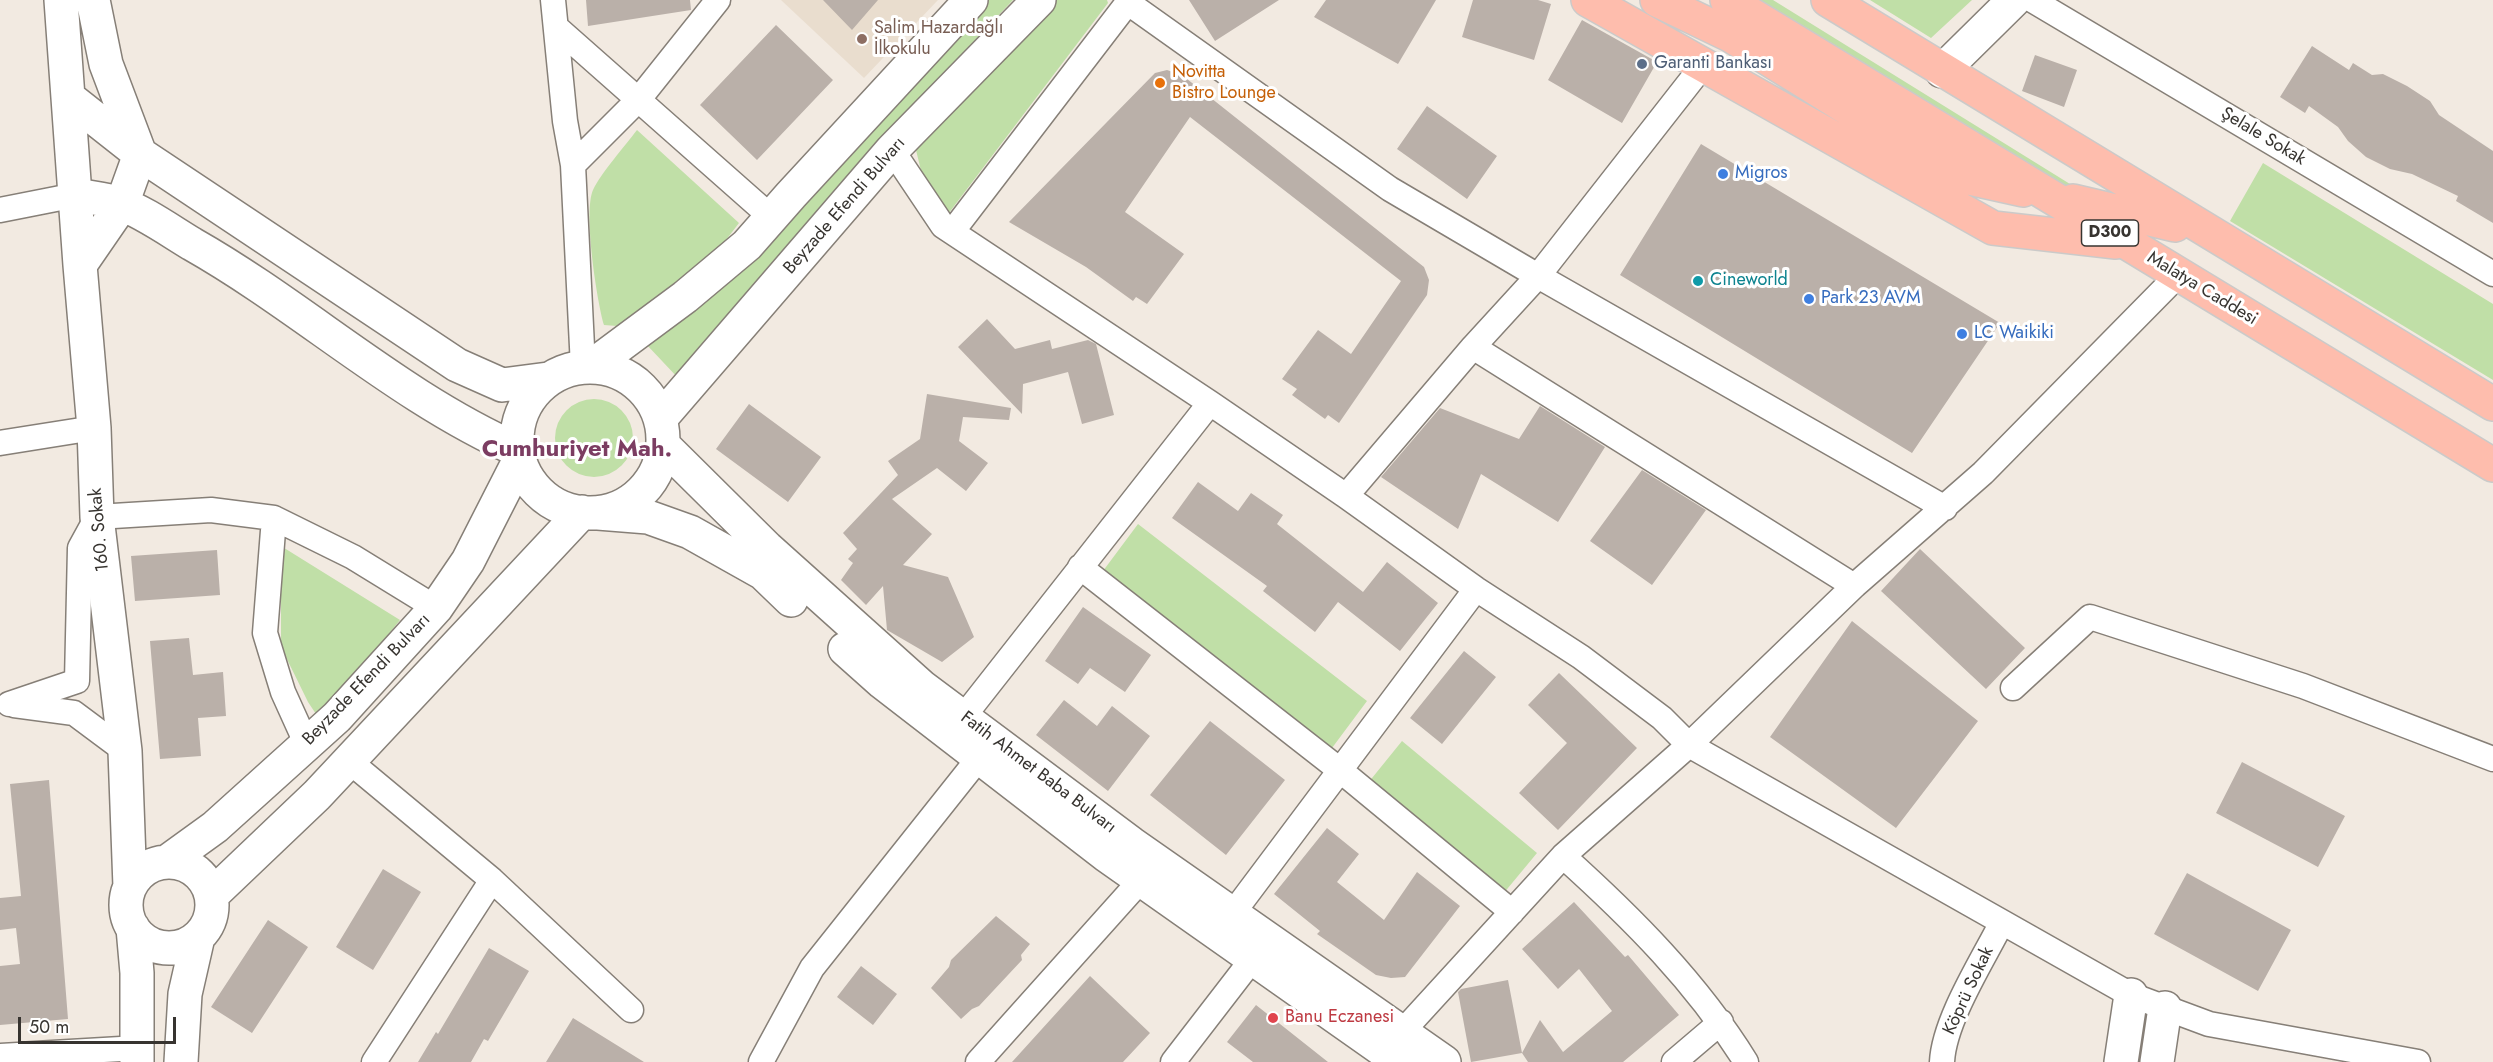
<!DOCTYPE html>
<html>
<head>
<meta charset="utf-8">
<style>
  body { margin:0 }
  #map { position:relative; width:2493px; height:1062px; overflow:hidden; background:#f2eae1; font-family:Jost,sans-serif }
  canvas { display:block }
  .scale { position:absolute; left:18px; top:1017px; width:158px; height:27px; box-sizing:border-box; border:3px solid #373430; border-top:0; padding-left:8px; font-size:18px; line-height:21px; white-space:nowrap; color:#373430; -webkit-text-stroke:4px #fff; paint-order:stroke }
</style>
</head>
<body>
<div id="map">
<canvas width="2493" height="1062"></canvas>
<div class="scale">50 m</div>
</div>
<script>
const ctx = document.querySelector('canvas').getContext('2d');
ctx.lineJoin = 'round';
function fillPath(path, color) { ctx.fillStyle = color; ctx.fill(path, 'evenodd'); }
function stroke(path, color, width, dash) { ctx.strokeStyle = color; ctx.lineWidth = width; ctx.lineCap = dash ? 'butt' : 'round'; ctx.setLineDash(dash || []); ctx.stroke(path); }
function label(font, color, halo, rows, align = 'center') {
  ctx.font = font + ' Jost,sans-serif'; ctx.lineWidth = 6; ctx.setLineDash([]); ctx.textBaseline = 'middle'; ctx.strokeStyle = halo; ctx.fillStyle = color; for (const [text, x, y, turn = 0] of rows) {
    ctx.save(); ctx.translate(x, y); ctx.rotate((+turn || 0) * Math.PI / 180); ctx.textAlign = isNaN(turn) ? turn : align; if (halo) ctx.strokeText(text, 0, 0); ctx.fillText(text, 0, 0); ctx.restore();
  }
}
const built = new Path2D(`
  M 781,0 L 938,0 L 864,78 Z`);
const green = new Path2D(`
  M 986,0 L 1013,0 L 957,59 L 679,379 L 646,344 Z
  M 1057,0 L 1107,0 L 1108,3 L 945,218 L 924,183 L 916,150 Z
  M 1743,0 L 1773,0 L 2091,197 L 2080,203 Z
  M 1870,0 L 1972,0 L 1931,38 Z
  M 637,130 L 739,223 L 716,253 L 617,326 L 604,325 C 597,301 583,212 593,190 C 601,173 625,146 637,130 Z
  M 2263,163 L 2493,304 L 2493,380 L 2230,221 Z
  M555 438a39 39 0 1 1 78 0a39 39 0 1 1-78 0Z
  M 1138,524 L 1367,701 L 1332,748 L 1103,571 Z
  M 281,546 L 400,620 L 320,720 L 308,702 L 281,647 Z
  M 1402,741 L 1537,853 L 1503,894 L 1368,783 Z`);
const building = new Path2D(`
  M 586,0 L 690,0 L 691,10 L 588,26 Z
  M 823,0 L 878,0 L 852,30 Z
  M 1189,0 L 1279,0 L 1215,41 Z
  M 1326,0 L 1436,0 L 1398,64 L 1314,17 Z
  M 1473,0 L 1538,0 L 1551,4 L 1534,60 L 1462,37 Z
  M 1582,20 L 1657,62 L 1622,123 L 1548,80 Z
  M 776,25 L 833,80 L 757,160 L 700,105 Z
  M 2312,46 L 2349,70 L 2353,63 L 2372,75 L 2383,74 L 2407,86 L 2430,101 L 2439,115 L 2493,151 L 2493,223 L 2456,201 L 2458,196 L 2412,174 L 2390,169 L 2366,157 L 2348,141 L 2338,127 L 2309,106 L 2305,113 L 2280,97 Z
  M 2035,55 L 2077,70 L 2064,107 L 2022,91 Z
  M 1167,70 L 1182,75 L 1424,267 L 1429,280 L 1427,295 L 1339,423 L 1328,415 L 1325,419 L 1292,395 L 1297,389 L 1282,379 L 1318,330 L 1351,354 L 1401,281 L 1190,117 L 1125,212 L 1184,254 L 1147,304 L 1136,297 L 1133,301 L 1086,267 L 1009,222 L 1155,73 Z
  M 1427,106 L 1497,156 L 1467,199 L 1397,149 Z
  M 1701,144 L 2000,323 L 1912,453 L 1620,275 Z
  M 987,319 L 1015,349 L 1050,340 L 1052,349 L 1088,340 L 1096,344 L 1114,415 L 1082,424 L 1068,372 L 1023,384 L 1022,414 L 958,347 Z
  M 927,394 L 1011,408 L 1009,420 L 963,417 L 959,441 L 988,463 L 966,491 L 937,468 L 892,499 L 932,534 L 903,565 L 948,577 L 974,637 L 942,662 L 887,630 L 883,586 L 866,605 L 841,580 L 853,563 L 848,559 L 857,549 L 843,533 L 898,475 L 888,461 L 920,439 Z
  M 749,404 L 821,457 L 788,502 L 716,449 Z
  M 1540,406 L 1605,447 L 1558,522 L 1481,474 L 1458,529 L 1381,477 L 1440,408 L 1519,439 Z
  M 1642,470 L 1706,510 L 1652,585 L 1590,541 Z
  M 1198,482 L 1238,511 L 1251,493 L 1283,515 L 1277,524 L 1363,592 L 1387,562 L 1438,603 L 1400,651 L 1338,602 L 1315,632 L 1263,591 L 1267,586 L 1172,518 Z
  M 1920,549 L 2025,648 L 1986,689 L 1881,591 Z
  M 217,550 L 220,595 L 135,601 L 131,556 Z
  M 1083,607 L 1151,655 L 1125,692 L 1090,668 L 1078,684 L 1045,661 Z
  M 1852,621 L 1978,721 L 1896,828 L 1770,737 Z
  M 189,638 L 193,675 L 223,672 L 226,716 L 198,718 L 201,756 L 160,759 L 150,641 Z
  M 1464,651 L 1496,677 L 1442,744 L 1410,718 Z
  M 1559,673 L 1637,748 L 1558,830 L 1519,793 L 1567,743 L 1528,705 Z
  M 1064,700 L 1097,726 L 1112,706 L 1150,736 L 1108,791 L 1036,735 Z
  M 1210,721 L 1285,780 L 1226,855 L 1150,795 Z
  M 2242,762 L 2345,816 L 2318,867 L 2216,813 Z
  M 49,780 L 68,1019 L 0,1025 L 0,966 L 20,964 L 16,928 L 0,930 L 0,898 L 21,896 L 10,784 Z
  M 1327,828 L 1359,854 L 1337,882 L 1384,920 L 1417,872 L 1460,906 L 1405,977 L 1391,978 L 1376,975 L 1317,934 L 1320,931 L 1274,894 Z
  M 383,869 L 421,892 L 373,970 L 336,947 Z
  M 2187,873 L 2291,930 L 2258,991 L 2154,934 Z
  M 1574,902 L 1625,957 L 1628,955 L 1679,1015 L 1623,1062 L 1528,1062 L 1522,1053 L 1540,1020 L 1563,1052 L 1612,1011 L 1579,969 L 1558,989 L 1522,949 Z
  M 996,916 L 1030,944 L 1021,955 L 1022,960 L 979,1006 L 972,1009 L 961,1019 L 931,988 L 949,967 L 951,960 Z
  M 268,920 L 308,947 L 252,1033 L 211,1007 Z
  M 489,948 L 529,971 L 488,1041 L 484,1039 L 471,1062 L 418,1062 L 436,1032 L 438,1034 Z
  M 861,966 L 897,994 L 873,1025 L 837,997 Z
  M 1090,976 L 1150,1033 L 1123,1062 L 1012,1062 Z
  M 1508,980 L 1522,1053 L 1471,1062 L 1458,992 L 1461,989 Z
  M 1256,1005 L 1328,1062 L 1253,1062 L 1227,1042 Z
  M 573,1018 L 644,1062 L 546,1062 Z`);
const street = new Path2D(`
  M 553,0 L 565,121 L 573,165 L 583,367
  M 1128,0 L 1134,7 L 1390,189 L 1538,276 L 1704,64
  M 2032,0 L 2493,274
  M 556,27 L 771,217
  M 892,150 L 943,226 L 1210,403 L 1346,496 L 1476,589 L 1581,657 L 1662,718 L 1689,745 L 2131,995 L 2209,1024 L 2418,1062
  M 573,165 L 639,99 L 718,0
  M 0,210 L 76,195
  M 952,232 L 1129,1
  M 0,443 L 94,428
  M 1346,496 L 1473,347
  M 274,518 L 265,633 L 283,692 L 307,745
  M 1080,567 L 1341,771 L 1512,912
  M 1854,586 L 1473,347 L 1538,276 L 1945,508
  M 2013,688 L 2090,617 L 2303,686 L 2493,759
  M 9,704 L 77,681 L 80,548 L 97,517 L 211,510 L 274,518 L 353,557 L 436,608
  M 14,705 L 74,713 L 125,751
  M 964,716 L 1210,403
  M 349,761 L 492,880 L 631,1010
  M 1563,856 C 1632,918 1697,983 1746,1062
  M 1233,913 L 1476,589
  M 1402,1032 L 1563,856 L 1689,745 L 1854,586 L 1983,473 L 2178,275
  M 0,1056 L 138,1048
  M 374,1062 L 492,880
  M 761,1062 L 812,968 L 979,758
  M 978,1062 L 1141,880
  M 1173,1062 L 1254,957
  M 1674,1062 L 1721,1022
  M 1942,1062 C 1944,1020 1983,960 2002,922`);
const secondary = new Path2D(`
  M 61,0 L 80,265 L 94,428 L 97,517 L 125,751 L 130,887
  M 1942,71 L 2014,0
  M 69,98 L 140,154 L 457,365 L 502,385 L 548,379
  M 76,195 C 91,198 107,199 121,204 C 142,211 172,232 192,244 C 303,307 400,398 518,450
  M 80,265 L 122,204 L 140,154 L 106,64 L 93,0
  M 592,366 L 685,297 L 747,245 L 791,195 L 971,0
  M517 440a73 73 0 1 1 146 0a73 73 0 1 1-146 0Z
  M 660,419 L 892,150 L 1039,0
  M 663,445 L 767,548 L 922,687 L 1132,844 L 1444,1062
  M 598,513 L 648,517 L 690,532 L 763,573 L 791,600
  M 845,649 L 882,682 L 1106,855 L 1400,1062
  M 168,861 L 215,827 L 337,717 L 436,608 L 468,561 L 519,461
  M126 905a43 43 0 1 1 86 0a43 43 0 1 1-86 0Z
  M 212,895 L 317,795 L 582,512
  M 133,928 L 137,973 L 137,1062
  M 181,1062 L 185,994 L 198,937
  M 2121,1062 L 2131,995
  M 2157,1062 L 2165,1008`);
const highway = new Path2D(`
  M 1588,0 L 1993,228 L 2116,242
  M 1657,0 L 1730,35 L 1955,175 L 2023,190
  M 1727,0 L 2493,465
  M 1828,0 L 2493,404
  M 2073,201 L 2175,225`);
const markers = [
  [862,39,6,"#8d6e63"],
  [1642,64,6,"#5c6f8a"],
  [1160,83,6,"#e8710a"],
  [1723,174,6,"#3f7fe0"],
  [1698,281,6,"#0f9aa8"],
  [1809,299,6,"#3f7fe0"],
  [1962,334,6,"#3f7fe0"],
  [1273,1018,6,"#e0444e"]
];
const shields = [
  [2110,233,57]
];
const shieldNames = [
  ["D300",2110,233]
];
const educationNames = [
  ["Salim Hazardağlı",874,29],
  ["İlkokulu",874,50]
];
const serviceNames = [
  ["Garanti Bankası",1654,64]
];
const foodNames = [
  ["Novitta",1172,73],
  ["Bistro Lounge",1172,94]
];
const streetNames = [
  ["Şelale Sokak",2263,137,31],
  ["Beyzade Efendi Bulvarı",845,206,-49],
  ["Malatya Caddesi",2202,289,31],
  ["160. Sokak",100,530,-95],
  ["Beyzade Efendi Bulvarı",367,680,-46],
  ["Fatih Ahmet Baba Bulvarı",1038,773,37],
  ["Köprü Sokak",1969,991,-65]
];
const shopNames = [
  ["Migros",1735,174],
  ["Park 23 AVM",1821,299],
  ["LC Waikiki",1974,334]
];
const cultureNames = [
  ["Cineworld",1710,281]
];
const healthNames = [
  ["Banu Eczanesi",1285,1018]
];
const districtNames = [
  ["Cumhuriyet Mah.",577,450]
];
fillPath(built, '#e9ddce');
fillPath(green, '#c0dfa7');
fillPath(building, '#bab0a9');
stroke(street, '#867f77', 27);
stroke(secondary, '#867f77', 36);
stroke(highway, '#cbcac9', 36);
stroke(street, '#fff', 24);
stroke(secondary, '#fff', 33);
stroke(highway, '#febdad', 33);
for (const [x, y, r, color] of markers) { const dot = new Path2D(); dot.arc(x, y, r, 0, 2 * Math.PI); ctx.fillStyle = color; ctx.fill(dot); stroke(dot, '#fff', 2); }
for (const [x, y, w] of shields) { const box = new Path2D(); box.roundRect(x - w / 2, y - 13, w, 26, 4.5); ctx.fillStyle = '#fff'; ctx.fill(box); stroke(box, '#373430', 1.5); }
label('bold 16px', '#373430', null, shieldNames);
label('18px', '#785e54', '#fff', educationNames, 'left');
label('18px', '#4e5e75', '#fff', serviceNames, 'left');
label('18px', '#c56008', '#fff', foodNames, 'left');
label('18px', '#373430', '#fff', streetNames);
label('18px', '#366cbe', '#fff', shopNames, 'left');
label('18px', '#0d838f', '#fff', cultureNames, 'left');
label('18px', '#be3a42', '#fff', healthNames, 'left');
label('bold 24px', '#7c3d62', '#fff', districtNames);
</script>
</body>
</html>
